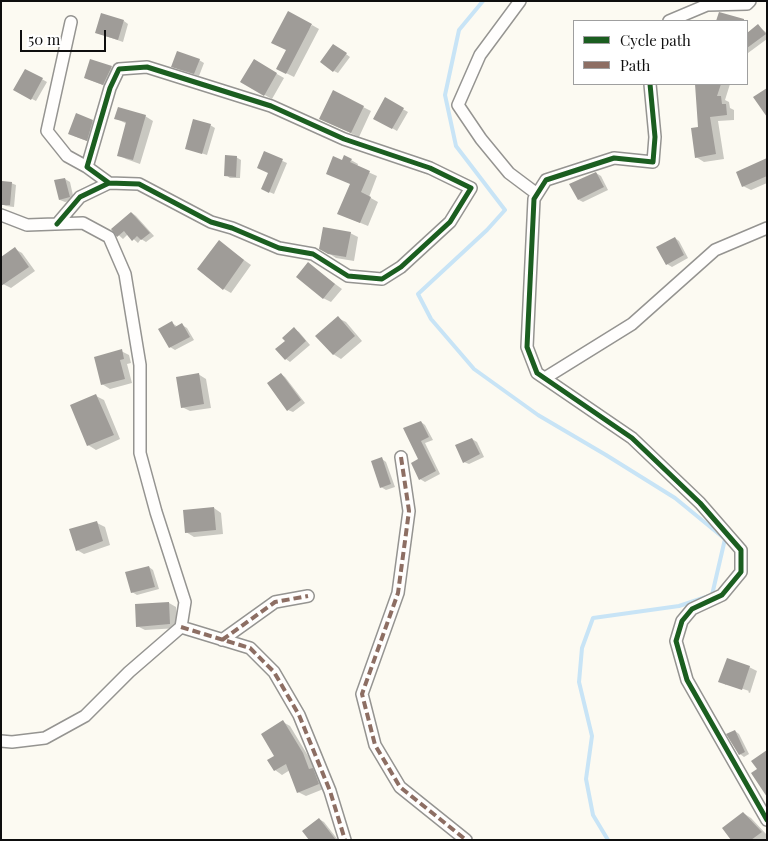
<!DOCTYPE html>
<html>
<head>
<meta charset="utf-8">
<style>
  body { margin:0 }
  #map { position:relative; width:768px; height:841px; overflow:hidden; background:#fcfaf2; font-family:"Playfair Display",serif }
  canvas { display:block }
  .frame { position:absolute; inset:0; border:2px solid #0e0e0e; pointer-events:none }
  .legend { position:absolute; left:573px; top:20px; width:175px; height:65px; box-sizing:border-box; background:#fff; border:1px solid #9f9f9f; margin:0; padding:6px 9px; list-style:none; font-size:15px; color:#0e0e0e }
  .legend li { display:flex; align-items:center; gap:10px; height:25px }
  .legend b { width:25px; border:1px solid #9f9f9f }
  .scale { position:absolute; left:20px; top:30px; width:86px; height:22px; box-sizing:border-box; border:2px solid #0e0e0e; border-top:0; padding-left:6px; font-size:15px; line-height:18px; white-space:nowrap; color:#0e0e0e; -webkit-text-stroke:4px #fff; paint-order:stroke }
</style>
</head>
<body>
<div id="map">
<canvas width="768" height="841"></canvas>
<div class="frame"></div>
<ul class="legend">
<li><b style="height:6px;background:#1b5e20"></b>Cycle path</li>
<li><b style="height:6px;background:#8d6e63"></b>Path</li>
</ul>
<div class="scale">50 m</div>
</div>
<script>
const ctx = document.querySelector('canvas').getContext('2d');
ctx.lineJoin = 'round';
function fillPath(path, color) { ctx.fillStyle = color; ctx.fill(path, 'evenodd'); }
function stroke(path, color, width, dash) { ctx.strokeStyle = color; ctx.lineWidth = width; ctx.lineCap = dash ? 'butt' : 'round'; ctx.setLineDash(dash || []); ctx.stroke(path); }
const shadow = new Path2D(`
  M 124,21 L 128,24 L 123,42 L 97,33 Z
  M 312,25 L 319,29 L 294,77 L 278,69 Z
  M 758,26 L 767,33 L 767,39 L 748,53 L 747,52 L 747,35 Z
  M 338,48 L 350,57 L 338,73 L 334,71 Z
  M 199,60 L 204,63 L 199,76 L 177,69 Z
  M 254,61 L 284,78 L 272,99 L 241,82 Z
  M 111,67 L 116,70 L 108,87 L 85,78 Z
  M 26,70 L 47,82 L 36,101 L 15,90 Z
  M 697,84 L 730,84 L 725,100 L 729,102 L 730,108 L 734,110 L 734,120 L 718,121 L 724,159 L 704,162 L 696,157 L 700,128 Z
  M 333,92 L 371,111 L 359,137 L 320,119 Z
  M 385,99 L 408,112 L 397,131 L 375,118 Z
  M 145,116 L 153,121 L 140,164 L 126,159 L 118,155 L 127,124 L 115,118 Z
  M 92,121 L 97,124 L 92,143 L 74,136 Z
  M 210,125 L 215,128 L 207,155 L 186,148 Z
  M 265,153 L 287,163 L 274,194 L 267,191 L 269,173 Z
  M 236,157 L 241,160 L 240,178 L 230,178 L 226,175 Z
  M 351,160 L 358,164 L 357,167 L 377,176 L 369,197 L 378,202 L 368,226 L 346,217 L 351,184 L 342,162 Z
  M 767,160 L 767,183 L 751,190 L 743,186 Z
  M 596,173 L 601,176 L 608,190 L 583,202 L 579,200 Z
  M 65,179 L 70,182 L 74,200 L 65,202 L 60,200 Z
  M 11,183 L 16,185 L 14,207 L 6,206 L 1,204 Z
  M 132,213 L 136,216 L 154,236 L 146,242 L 141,239 L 138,243 L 128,234 L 123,239 L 113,230 Z
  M 350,233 L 358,237 L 354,261 L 336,258 L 321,248 Z
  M 675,238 L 679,241 L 688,258 L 672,267 L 667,264 Z
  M 219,242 L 251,265 L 231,293 L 224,289 Z
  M 15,249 L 22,253 L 35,271 L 11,288 L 3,284 Z
  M 308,264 L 342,289 L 331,302 L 323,298 Z
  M 338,318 L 346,322 L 362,341 L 341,359 L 333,354 Z
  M 172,323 L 178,327 L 182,325 L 187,328 L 194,340 L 175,350 L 170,347 Z
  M 294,329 L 299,332 L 310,345 L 290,362 L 286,359 L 286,341 Z
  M 121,351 L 129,355 L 131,363 L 127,364 L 132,383 L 110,389 L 102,384 Z
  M 198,374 L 206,379 L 211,408 L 190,411 L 182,407 Z
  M 281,374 L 285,377 L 305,403 L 293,412 L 288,410 Z
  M 96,396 L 104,400 L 120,439 L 96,450 L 88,445 Z
  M 421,422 L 425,425 L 433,440 L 425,443 L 440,474 L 425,482 L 420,479 Z
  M 472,439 L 477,442 L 484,457 L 469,464 L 464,462 Z
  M 382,459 L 386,462 L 395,487 L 386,490 L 381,487 Z
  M 214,508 L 221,513 L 223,534 L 194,537 L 186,532 Z
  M 97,523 L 105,527 L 110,545 L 84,554 L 77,550 Z
  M 149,567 L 153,570 L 159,589 L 137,595 L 132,592 Z
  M 169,603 L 176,607 L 178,628 L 145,630 L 137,626 Z
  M 749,667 L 757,671 L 750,693 L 748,692 L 749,691 L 726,683 L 726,685 L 720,681 Z
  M 283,722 L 290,726 L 310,759 L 315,771 L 320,774 L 326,788 L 306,796 L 298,792 L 290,770 L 282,775 L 275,770 Z
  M 735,731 L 739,734 L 749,754 L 744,757 L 740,754 Z
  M 743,813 L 751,818 L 767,835 L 767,838 L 764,840 L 733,840 Z
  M 319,819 L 324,822 L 338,840 L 311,840 Z`);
const stream = new Path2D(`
  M 483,1 L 459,30 L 445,95 L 456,146 L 505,210 L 487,230 L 418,294 L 431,319 L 474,369 L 538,415 L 606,455 L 675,498 L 725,539 L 712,595 L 679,606 L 593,618 L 582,648 L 579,682 L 592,736 L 586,779 L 593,815 L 608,840`);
const building = new Path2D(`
  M 288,11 L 312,24 L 286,74 L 276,69 L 286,50 L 271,43 Z
  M 719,12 L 744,19 L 744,21 L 716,21 Z
  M 101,13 L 124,20 L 118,40 L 95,33 Z
  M 758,24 L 766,34 L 747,48 L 747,33 Z
  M 333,44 L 347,53 L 333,72 L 320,62 Z
  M 177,51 L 200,59 L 194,74 L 171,67 Z
  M 90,59 L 112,66 L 103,85 L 84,78 Z
  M 254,59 L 277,73 L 264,96 L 240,82 Z
  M 25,69 L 43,78 L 31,100 L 13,90 Z
  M 695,84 L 721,84 L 717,96 L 721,96 L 722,104 L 726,104 L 727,115 L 710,117 L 716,154 L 695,158 L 691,128 L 698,127 Z
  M 767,88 L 767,117 L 753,97 Z
  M 333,90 L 364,106 L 351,133 L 319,119 Z
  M 385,97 L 404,108 L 392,129 L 373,119 Z
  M 118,107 L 146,115 L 133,160 L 117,156 L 126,122 L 114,119 Z
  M 76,113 L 93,120 L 87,141 L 68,134 Z
  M 193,119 L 211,124 L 202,154 L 185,149 Z
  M 264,151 L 283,159 L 269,193 L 261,189 L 268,173 L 257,168 Z
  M 225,155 L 237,156 L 236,177 L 224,176 Z
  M 344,155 L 352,159 L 350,162 L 370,171 L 361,192 L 371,197 L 360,223 L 337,214 L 350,184 L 326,174 L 333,156 L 342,160 Z
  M 767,158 L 767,176 L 742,187 L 736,172 Z
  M 596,172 L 604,187 L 578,200 L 569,184 Z
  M 65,178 L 70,197 L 59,200 L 54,180 Z
  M 2,181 L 12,182 L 10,205 L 1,205 Z
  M 131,212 L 150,233 L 141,240 L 137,236 L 132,241 L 124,231 L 117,237 L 111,229 Z
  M 323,227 L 351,232 L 346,257 L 328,254 L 319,249 Z
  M 675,237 L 684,255 L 666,265 L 656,247 Z
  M 219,240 L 244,260 L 223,290 L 197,269 Z
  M 15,247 L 29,267 L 1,286 L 1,257 Z
  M 308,262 L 335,284 L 323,299 L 296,277 Z
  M 338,316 L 355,336 L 333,355 L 315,336 Z
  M 172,321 L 175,327 L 182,323 L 190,337 L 169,348 L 158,329 Z
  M 294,327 L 306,341 L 285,360 L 275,349 L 285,341 L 282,338 Z
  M 122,349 L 124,359 L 120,360 L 125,379 L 101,385 L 94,357 Z
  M 199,373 L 204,404 L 181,408 L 176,377 Z
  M 281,373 L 301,400 L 287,411 L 267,383 Z
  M 96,394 L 114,435 L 87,446 L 70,405 Z
  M 421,421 L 429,437 L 421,441 L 436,471 L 419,480 L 411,463 L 418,459 L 403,428 Z
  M 472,438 L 480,454 L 463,463 L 455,445 Z
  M 382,457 L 391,484 L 380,488 L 371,461 Z
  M 214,507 L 216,530 L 185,533 L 183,510 Z
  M 97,521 L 103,541 L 76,551 L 69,529 Z
  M 149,566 L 155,587 L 131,593 L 125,572 Z
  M 169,602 L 170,624 L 136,627 L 135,604 Z
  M 727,658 L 750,666 L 742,690 L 718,682 Z
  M 283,720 L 303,753 L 309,769 L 313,768 L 319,784 L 297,793 L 286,764 L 274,771 L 267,760 L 274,756 L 261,734 Z
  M 735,730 L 745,752 L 739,755 L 726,734 Z
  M 767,750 L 767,797 L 751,773 L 757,769 L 751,761 Z
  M 743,812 L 762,832 L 751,840 L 731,840 L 722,828 Z
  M 319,818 L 336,840 L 309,840 L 302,831 Z`);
const street = new Path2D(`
  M 520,1 L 480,55 L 458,105 L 481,139 L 509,173 L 537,194
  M 669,21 L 707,5 L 747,4 L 750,1
  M 71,22 L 47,131 L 67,156 L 87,167
  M 650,84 L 655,137 L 653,162 L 614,158 L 546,180 L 534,199 L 527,347 L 537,373 L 632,438 L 700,503 L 741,550 L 741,572 L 722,595 L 692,609 L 682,621 L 676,641 L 687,680 L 767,820
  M 1,215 L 27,225 L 83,223 L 109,237 L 125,274 L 140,365 L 140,453 L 156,512 L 185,602 L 181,627 L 129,672 L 85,716 L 45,738 L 12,742 L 1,741
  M 57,224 L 80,197 L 109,183 L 139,184 L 211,222 L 232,228 L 279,248 L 313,254 L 348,276 L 382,279 L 401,267 L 450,222 L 471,188 L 430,168 L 344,139 L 271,106 L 147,67 L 119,69 L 110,88 L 87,167 L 109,183
  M 545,378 L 632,324 L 715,250 L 767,228
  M 401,457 L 409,511 L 398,593 L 362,694 L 375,745 L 400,787 L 466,840
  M 181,627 L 250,648 L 274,672 L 299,715 L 330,791 L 345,840
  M 222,640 L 275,602 L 308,596`);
const quiet = new Path2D(`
  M 401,457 L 409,511 L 398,593 L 362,694 L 375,745 L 400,787 L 466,840
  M 181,627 L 250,648 L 274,672 L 299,715 L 330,791 L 345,840
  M 222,640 L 275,602 L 308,596`);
const cycleway = new Path2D(`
  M 650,84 L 655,137 L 653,162 L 614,158 L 546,180 L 534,199 L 527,347 L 537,373 L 632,438 L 700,503 L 741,550 L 741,572 L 722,595 L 692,609 L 682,621 L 676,641 L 687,680 L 767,820
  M 57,224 L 80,197 L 109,183 L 139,184 L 211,222 L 232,228 L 279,248 L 313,254 L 348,276 L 382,279 L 401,267 L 450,222 L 471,188 L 430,168 L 344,139 L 271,106 L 147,67 L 119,69 L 110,88 L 87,167 L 109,183`);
fillPath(shadow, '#0003');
stroke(stream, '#c8e4f6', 4);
fillPath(building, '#9f9c98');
stroke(street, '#959491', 14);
stroke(street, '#fffefd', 11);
stroke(quiet, '#8d6e63', 4, [8, 4]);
stroke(cycleway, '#1b5e20', 5);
</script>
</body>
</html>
